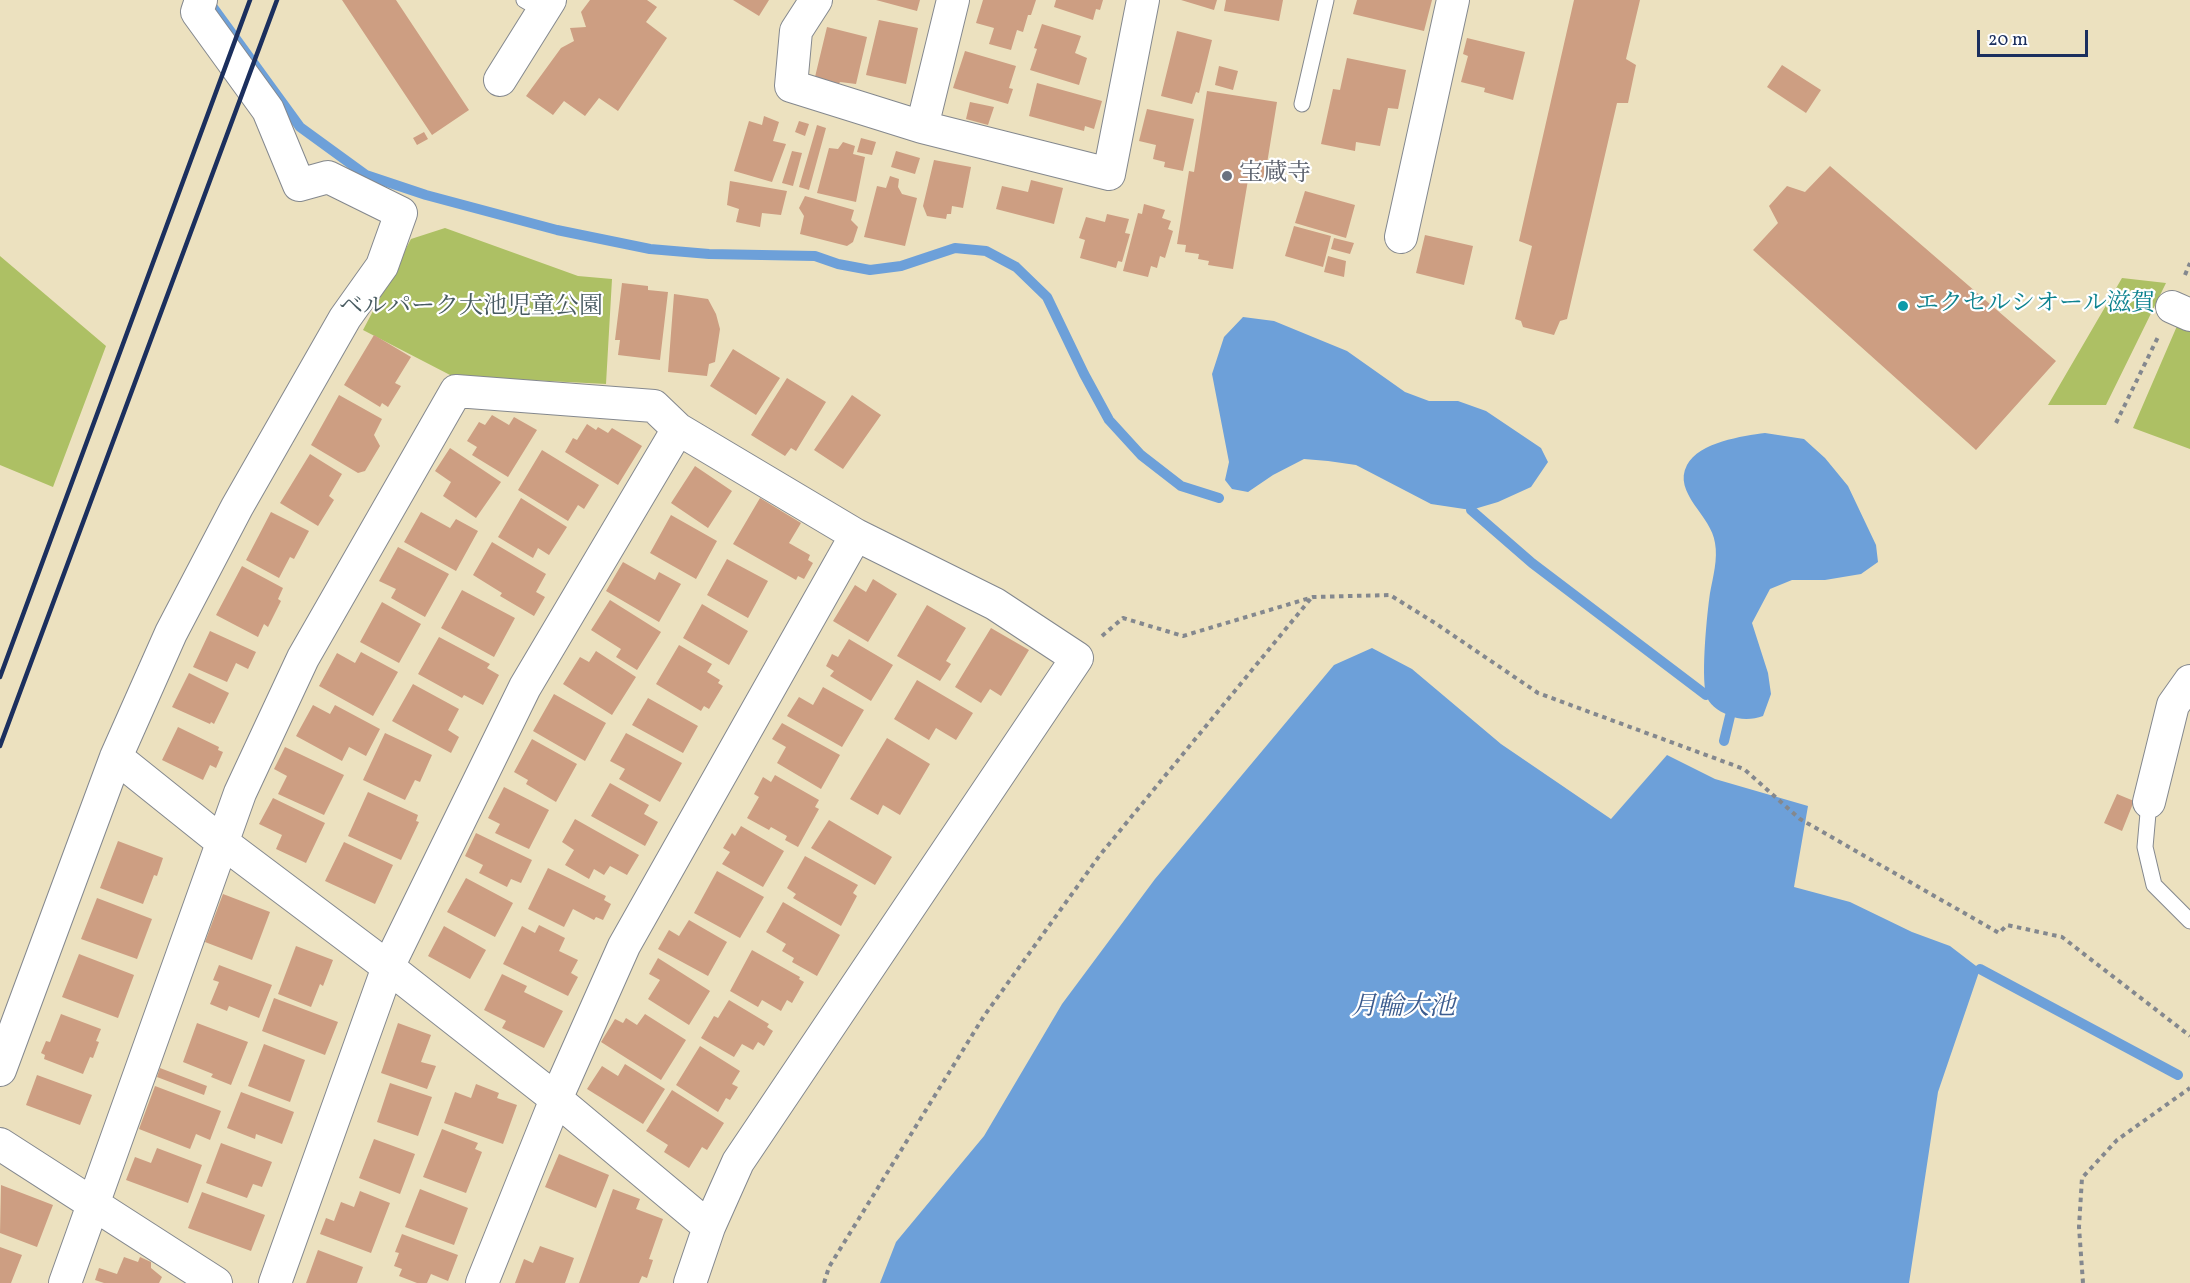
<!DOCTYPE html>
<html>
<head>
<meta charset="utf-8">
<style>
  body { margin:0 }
  #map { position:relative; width:2190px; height:1283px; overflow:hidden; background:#ece1bf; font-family:Vollkorn,serif }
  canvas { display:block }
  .scale { position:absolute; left:1977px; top:30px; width:111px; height:27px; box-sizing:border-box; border:3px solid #1b2f5e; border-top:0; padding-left:8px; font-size:18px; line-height:21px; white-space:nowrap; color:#1b2f5e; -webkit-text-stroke:4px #fff; paint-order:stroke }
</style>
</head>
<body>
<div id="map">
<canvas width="2190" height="1283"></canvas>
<div class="scale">20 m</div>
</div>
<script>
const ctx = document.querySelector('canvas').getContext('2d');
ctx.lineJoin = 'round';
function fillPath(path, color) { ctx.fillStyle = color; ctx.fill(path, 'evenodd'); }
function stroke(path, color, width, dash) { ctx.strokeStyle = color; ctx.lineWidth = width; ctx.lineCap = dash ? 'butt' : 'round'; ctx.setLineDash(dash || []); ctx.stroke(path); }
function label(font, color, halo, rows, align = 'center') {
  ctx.font = font + ' Vollkorn,"Noto Serif JP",serif'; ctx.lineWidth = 4.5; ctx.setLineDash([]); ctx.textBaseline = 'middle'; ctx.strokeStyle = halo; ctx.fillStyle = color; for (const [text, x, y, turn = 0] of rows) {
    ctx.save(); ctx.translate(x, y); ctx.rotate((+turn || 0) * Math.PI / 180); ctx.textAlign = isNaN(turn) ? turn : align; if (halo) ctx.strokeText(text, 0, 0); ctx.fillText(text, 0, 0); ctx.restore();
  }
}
const green = new Path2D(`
  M 445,228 L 578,276 L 612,279 L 606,384 L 452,376 L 363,330 L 411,239 Z
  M 0,256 L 106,346 L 53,487 L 0,465 Z
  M 2122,278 L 2166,283 L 2106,405 L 2048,405 Z
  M 2177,326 L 2190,331 L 2190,449 L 2133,428 Z`);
const water = new Path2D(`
  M 1243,317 L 1274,321 L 1347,351 L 1405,392 L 1429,401 L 1458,401 L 1486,411 L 1541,448 L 1548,462 L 1531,487 L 1498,502 L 1471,510 L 1431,504 L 1356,465 L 1328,461 L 1304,459 L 1273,475 L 1248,492 L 1232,489 L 1225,480 L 1229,462 L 1212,374 L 1224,337 Z
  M 1765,433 L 1804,439 L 1825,458 L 1848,486 L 1876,545 L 1878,562 L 1861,574 L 1825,580 L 1792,580 L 1770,589 L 1752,623 L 1768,673 L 1771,694 L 1763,716 C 1752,720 1739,720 1728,715 C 1718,711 1708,704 1706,694 C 1701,674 1707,614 1710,593 C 1713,577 1718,559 1715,543 C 1712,516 1672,493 1687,465 C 1699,442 1743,436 1765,433 Z
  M 1372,648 L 1412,669 L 1501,744 L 1611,819 L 1667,755 L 1715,779 L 1808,806 L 1794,887 L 1850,902 L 1912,932 L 1950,946 L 1980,969 L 1938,1092 L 1909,1283 L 880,1283 L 896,1242 L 984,1136 L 1062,1004 L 1155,879 L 1334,665 Z`);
const stream = new Path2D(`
  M 212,6 L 300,127 L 366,175 L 426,195 L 557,230 L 650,249 L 709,254 L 815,256 L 838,264 L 870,270 L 901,266 L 955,248 L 986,251 L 1016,267 L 1047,297 L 1084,374 L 1109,420 L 1141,455 L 1181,486 L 1219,498
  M 1471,510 L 1532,563 L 1706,695
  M 1724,741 L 1730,716
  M 1980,969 L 2178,1075`);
const building = new Path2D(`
  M 342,0 L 396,0 L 469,110 L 432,135 Z
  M 590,0 L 647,0 L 657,7 L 646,22 L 667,38 L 618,111 L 599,98 L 585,116 L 564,101 L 553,115 L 526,96 L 561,48 L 574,41 L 570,28 L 586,27 L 581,12 Z
  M 733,0 L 769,0 L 759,16 Z
  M 876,0 L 920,0 L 917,11 Z
  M 983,0 L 1036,0 L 1031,15 L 1028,15 L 1023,32 L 1017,30 L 1011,50 L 989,44 L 994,28 L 976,23 Z
  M 1056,0 L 1103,0 L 1100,10 L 1096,9 L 1093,20 L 1054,7 Z
  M 1181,0 L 1217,0 L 1214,10 Z
  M 1226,0 L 1283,0 L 1279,21 L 1224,11 Z
  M 1357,0 L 1432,0 L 1424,31 L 1353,14 Z
  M 1574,0 L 1640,0 L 1626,59 L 1636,65 L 1628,103 L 1617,103 L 1567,319 L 1560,321 L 1554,335 L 1523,327 L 1521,321 L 1515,319 L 1532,246 L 1519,241 Z
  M 879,20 L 918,28 L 906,84 L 866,75 Z
  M 1042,24 L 1081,36 L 1075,53 L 1087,58 L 1079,85 L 1030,70 L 1037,49 L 1034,48 Z
  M 827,27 L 867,37 L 856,84 L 840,82 L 836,88 L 815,77 Z
  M 1177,31 L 1212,40 L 1199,93 L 1196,92 L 1192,104 L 1161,96 Z
  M 1467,38 L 1525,52 L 1513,100 L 1484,92 L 1485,88 L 1461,82 L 1468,56 L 1463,54 Z
  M 965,51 L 1016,66 L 1009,88 L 1013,89 L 1008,104 L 953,88 Z
  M 1347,58 L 1406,70 L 1398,109 L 1388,108 L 1380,146 L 1356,142 L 1355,151 L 1321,144 L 1333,89 L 1340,90 Z
  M 1782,65 L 1821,90 L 1806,113 L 1767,87 Z
  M 1219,66 L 1238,71 L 1233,90 L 1215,85 Z
  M 1037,83 L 1102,101 L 1094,129 L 1085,126 L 1084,131 L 1029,116 Z
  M 1207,91 L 1277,102 L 1264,182 L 1248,180 L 1233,269 L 1208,265 L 1209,261 L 1198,259 L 1199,254 L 1185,252 L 1186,245 L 1177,244 L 1189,171 L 1194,172 Z
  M 970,102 L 994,107 L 988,125 L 966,119 Z
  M 1147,109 L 1194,119 L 1183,171 L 1164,167 L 1165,162 L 1153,159 L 1156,145 L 1139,141 Z
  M 764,116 L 779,122 L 773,141 L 786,144 L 772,182 L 734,171 L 749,121 L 762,125 Z
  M 799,121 L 809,124 L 805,136 L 795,132 Z
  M 817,125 L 826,128 L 809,190 L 799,187 Z
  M 424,132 L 428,139 L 417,145 L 413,138 Z
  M 861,138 L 876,142 L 872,155 L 857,152 Z
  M 843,142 L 855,146 L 853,154 L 865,157 L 856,202 L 817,193 L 829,148 L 838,149 Z
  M 792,151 L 802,153 L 793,186 L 782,183 Z
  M 896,151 L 920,158 L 915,174 L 891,167 Z
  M 934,160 L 971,167 L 963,208 L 952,206 L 951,214 L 947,214 L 946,219 L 927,216 L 923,206 Z
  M 1830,166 L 2056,361 L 1976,450 L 1753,250 L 1778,223 L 1769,206 L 1787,186 L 1805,192 Z
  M 890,176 L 899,179 L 898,187 L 902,194 L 917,198 L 905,246 L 864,237 L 877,186 L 886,188 Z
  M 1031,180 L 1063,188 L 1054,224 L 996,209 L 1002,186 L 1028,192 Z
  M 730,181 L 787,191 L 781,215 L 762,213 L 760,227 L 736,222 L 739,209 L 727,205 Z
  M 1305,191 L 1355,205 L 1346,238 L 1295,223 Z
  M 805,196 L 854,210 L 851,220 L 858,227 L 853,242 L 847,246 L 800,234 L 804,216 L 799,208 Z
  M 1144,204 L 1165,210 L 1162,218 L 1171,221 L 1168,229 L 1173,231 L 1165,258 L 1160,256 L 1157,268 L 1151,266 L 1148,277 L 1123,271 L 1138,213 L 1142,214 Z
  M 1107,214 L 1129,219 L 1125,233 L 1130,234 L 1122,262 L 1118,261 L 1116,268 L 1080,258 L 1085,240 L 1079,238 L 1086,217 L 1105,222 Z
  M 1294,226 L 1331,236 L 1323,267 L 1285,256 Z
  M 1425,235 L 1473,246 L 1464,285 L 1416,273 Z
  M 1334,238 L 1354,243 L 1350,254 L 1331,249 Z
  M 1328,256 L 1346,261 L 1344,277 L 1324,272 Z
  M 622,283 L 648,286 L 648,290 L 668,292 L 660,360 L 618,355 L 620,340 L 615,340 Z
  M 674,294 L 708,299 L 716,314 L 720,329 L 715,362 L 709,364 L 707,376 L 668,372 Z
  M 374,335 L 411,357 L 395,383 L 401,386 L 388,407 L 382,403 L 380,407 L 344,385 Z
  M 733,349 L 780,378 L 756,415 L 710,386 Z
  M 787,378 L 826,402 L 796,451 L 791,448 L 785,456 L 751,435 Z
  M 339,395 L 382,419 L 374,435 L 380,446 L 365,471 L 358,473 L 311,445 Z
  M 852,395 L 881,415 L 843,469 L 814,450 Z
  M 492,415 L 509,425 L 514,417 L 537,430 L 508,477 L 472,455 L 477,447 L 467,441 L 479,422 L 485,425 Z
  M 587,424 L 596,430 L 598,427 L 608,433 L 612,428 L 642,446 L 618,485 L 565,452 L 573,438 L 577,440 Z
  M 450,448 L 501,482 L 476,518 L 443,496 L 451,482 L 435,471 Z
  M 542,450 L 599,485 L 584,509 L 578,505 L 568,521 L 518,490 Z
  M 310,454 L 342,474 L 329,496 L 334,500 L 318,526 L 280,503 Z
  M 695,466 L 732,491 L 708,528 L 671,503 Z
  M 521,498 L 567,527 L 549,555 L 538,548 L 533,558 L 498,537 Z
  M 760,498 L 801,523 L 789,543 L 810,555 L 808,560 L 813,563 L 804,579 L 798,576 L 796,580 L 733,544 Z
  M 271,512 L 309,531 L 294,559 L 290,557 L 279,578 L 246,560 Z
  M 421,512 L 450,528 L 456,519 L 478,531 L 456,571 L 404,542 Z
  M 671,515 L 717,541 L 696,579 L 650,553 Z
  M 492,542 L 546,574 L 536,592 L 545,597 L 534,616 L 500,596 L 502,593 L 473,575 Z
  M 398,547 L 449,574 L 425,617 L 391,598 L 396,589 L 379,581 Z
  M 727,559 L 768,581 L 748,618 L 707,595 Z
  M 623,562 L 655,580 L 659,572 L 681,584 L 659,622 L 606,591 Z
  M 242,566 L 283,588 L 278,599 L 281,601 L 268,627 L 264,624 L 258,637 L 216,615 Z
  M 873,579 L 897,594 L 868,642 L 833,621 L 855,585 L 866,592 Z
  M 462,590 L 515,618 L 494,657 L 441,628 Z
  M 610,600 L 661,632 L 637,670 L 616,657 L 621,649 L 591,630 Z
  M 382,602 L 421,624 L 399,663 L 360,642 Z
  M 702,604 L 748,631 L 729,665 L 683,638 Z
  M 927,605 L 966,628 L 946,661 L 951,664 L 940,681 L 897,656 Z
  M 991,628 L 1029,650 L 1001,696 L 990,689 L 981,703 L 955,687 Z
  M 210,631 L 256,652 L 248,669 L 236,663 L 227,682 L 193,667 Z
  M 439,637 L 490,664 L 487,668 L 499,675 L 483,705 L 464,695 L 462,698 L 418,674 Z
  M 849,639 L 893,665 L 871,701 L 830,676 L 834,671 L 826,666 L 832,654 L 838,657 Z
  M 679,645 L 712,664 L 707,672 L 720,680 L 718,683 L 723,686 L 709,709 L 704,706 L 701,711 L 656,684 Z
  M 596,651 L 636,677 L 612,715 L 563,684 L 580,657 L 589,662 Z
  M 361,652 L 398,672 L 373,716 L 319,686 L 337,653 L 355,663 Z
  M 189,673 L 229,693 L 214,724 L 211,722 L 210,724 L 172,707 Z
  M 917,680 L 973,713 L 956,740 L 936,728 L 929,740 L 894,719 Z
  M 413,684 L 459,709 L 448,730 L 459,737 L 451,753 L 392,721 Z
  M 823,687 L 864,710 L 842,747 L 787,716 L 799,697 L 813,705 Z
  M 554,694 L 606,723 L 585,761 L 533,731 Z
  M 648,698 L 698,726 L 683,753 L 632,725 Z
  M 313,705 L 330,714 L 335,705 L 380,729 L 366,756 L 349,747 L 342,761 L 296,736 Z
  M 782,723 L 840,755 L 821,789 L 777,763 L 786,747 L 772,739 Z
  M 178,727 L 219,747 L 218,750 L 223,752 L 216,768 L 210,765 L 203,780 L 162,760 Z
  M 385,733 L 432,755 L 420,782 L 415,780 L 405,800 L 363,780 Z
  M 626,733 L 682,763 L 660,802 L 619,779 L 625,769 L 610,761 Z
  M 887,738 L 930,764 L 900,815 L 883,805 L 878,815 L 850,799 Z
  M 532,739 L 577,764 L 556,802 L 526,784 L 528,780 L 514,772 Z
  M 285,747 L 344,775 L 324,815 L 278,794 L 287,776 L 274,769 Z
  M 775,775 L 819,800 L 815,807 L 819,809 L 798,847 L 785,840 L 787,836 L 771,827 L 769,830 L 747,818 L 759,797 L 754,794 L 763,777 L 771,782 Z
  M 610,783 L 649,805 L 644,814 L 658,822 L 645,846 L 591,816 Z
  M 504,787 L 549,810 L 529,849 L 495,833 L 500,824 L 488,818 Z
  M 368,792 L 418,815 L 416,821 L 419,822 L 401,860 L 348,836 Z
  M 2117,794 L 2134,801 L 2122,831 L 2104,823 Z
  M 273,798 L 325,823 L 306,863 L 276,849 L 282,835 L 259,824 Z
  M 575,819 L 639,855 L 627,875 L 610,866 L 604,875 L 594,869 L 589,879 L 565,865 L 574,850 L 562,842 Z
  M 829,820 L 892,857 L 875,885 L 811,848 Z
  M 741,826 L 784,851 L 763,887 L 722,864 L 730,852 L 723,848 L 732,833 L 735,836 Z
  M 476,833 L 532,860 L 521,883 L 511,879 L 507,887 L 479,873 L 483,865 L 465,856 Z
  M 118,841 L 163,858 L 157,876 L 154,875 L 143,904 L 100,888 Z
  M 344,842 L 393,865 L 375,904 L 325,881 Z
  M 805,856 L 858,885 L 853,893 L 857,896 L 841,926 L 793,898 L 796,894 L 787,888 Z
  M 548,868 L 606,896 L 604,900 L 611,904 L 603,920 L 596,917 L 594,920 L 573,909 L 564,927 L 528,909 Z
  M 717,871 L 764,897 L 740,938 L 694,913 Z
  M 466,878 L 513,903 L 495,937 L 447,912 Z
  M 223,894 L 270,912 L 252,960 L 205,942 Z
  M 97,898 L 152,919 L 137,959 L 81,939 Z
  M 783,902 L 840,935 L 817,976 L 792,962 L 794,958 L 782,951 L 786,944 L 766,932 Z
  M 689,920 L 727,942 L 708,976 L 658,949 L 669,930 L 679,936 Z
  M 539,925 L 565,938 L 559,951 L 578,960 L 571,973 L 578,977 L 568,996 L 503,964 L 522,926 L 535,933 Z
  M 444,926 L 486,950 L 470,979 L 428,956 Z
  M 296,946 L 333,960 L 323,986 L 320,984 L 311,1007 L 278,994 Z
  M 752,950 L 800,977 L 799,979 L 804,982 L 792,1003 L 787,1000 L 781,1011 L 762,1000 L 758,1007 L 730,991 Z
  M 79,954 L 134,975 L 118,1018 L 62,997 Z
  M 658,958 L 710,991 L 689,1025 L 648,999 L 660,980 L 649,974 Z
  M 219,965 L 272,985 L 259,1018 L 229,1006 L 227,1011 L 210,1004 L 219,982 L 213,980 Z
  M 502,974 L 527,986 L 524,992 L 563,1011 L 544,1048 L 502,1028 L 506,1021 L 484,1010 Z
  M 274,998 L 338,1022 L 325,1055 L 262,1031 Z
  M 729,1000 L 769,1024 L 767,1027 L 773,1031 L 764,1046 L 758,1042 L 753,1050 L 742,1044 L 734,1057 L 701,1038 L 714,1016 L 718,1018 Z
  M 61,1014 L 101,1029 L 96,1041 L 99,1042 L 93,1058 L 90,1057 L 83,1074 L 44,1059 L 45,1055 L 41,1053 L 46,1041 L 50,1042 Z
  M 645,1014 L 686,1040 L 661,1080 L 601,1042 L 615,1019 L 623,1023 L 626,1018 L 637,1025 Z
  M 197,1023 L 248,1042 L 231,1085 L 211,1077 L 213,1074 L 183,1062 Z
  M 398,1023 L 431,1035 L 421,1062 L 436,1066 L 427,1089 L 381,1073 Z
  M 264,1044 L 305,1060 L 290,1102 L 248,1086 Z
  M 700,1046 L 740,1071 L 732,1084 L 738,1087 L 730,1100 L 726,1098 L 718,1112 L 676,1085 Z
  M 625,1064 L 665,1089 L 643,1124 L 587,1089 L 602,1066 L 618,1076 Z
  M 160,1068 L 207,1086 L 204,1095 L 157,1077 Z
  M 37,1075 L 92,1095 L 80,1125 L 26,1105 Z
  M 390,1083 L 432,1097 L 418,1136 L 377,1122 Z
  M 476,1084 L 499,1093 L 497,1098 L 517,1105 L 503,1144 L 444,1123 L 455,1092 L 471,1098 Z
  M 155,1086 L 221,1111 L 210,1140 L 196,1134 L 190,1149 L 139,1129 Z
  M 672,1090 L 724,1123 L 707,1150 L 702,1147 L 689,1168 L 664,1152 L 668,1145 L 646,1131 Z
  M 241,1092 L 294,1112 L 282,1144 L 256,1134 L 255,1139 L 227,1128 Z
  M 442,1129 L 478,1143 L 475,1149 L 482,1152 L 466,1193 L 423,1177 Z
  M 374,1139 L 415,1154 L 400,1194 L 359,1178 Z
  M 221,1143 L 272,1162 L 262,1187 L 253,1184 L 247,1198 L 206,1183 Z
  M 157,1148 L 202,1165 L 188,1203 L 126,1180 L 135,1157 L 151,1163 Z
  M 559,1154 L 609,1175 L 596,1208 L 545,1187 Z
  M 1,1185 L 53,1205 L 37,1247 L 0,1233 Z
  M 420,1189 L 468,1208 L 454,1245 L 405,1227 Z
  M 613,1189 L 640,1199 L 636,1209 L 663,1219 L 649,1259 L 653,1260 L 647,1278 L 642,1276 L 639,1283 L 579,1283 Z
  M 360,1191 L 390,1203 L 371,1253 L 320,1234 L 326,1218 L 334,1221 L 341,1202 L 354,1207 Z
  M 202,1192 L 265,1215 L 251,1251 L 188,1228 Z
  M 402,1234 L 458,1255 L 448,1281 L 431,1274 L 427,1283 L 417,1283 L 399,1276 L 402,1269 L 394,1266 L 399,1253 L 395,1252 Z
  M 540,1246 L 574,1258 L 565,1283 L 515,1283 L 524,1259 L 533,1263 Z
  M 0,1247 L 22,1255 L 11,1283 L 0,1283 Z
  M 318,1250 L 363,1267 L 357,1283 L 306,1283 Z
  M 124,1257 L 138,1262 L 140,1257 L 151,1262 L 151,1268 L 162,1277 L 159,1283 L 104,1283 L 95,1280 L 99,1268 L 117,1274 Z`);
const path = new Path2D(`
  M 2185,275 L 2190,263
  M 2116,423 L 2158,337
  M 1102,636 L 1123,618 L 1183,636 L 1313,597 L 1390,595 L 1435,623 L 1538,693 L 1744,769 L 1800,819 L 1999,933 L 2007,925 L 2062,937 L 2190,1036
  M 824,1283 L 829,1267 L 984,1016 L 1100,855 L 1312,597
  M 2083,1283 L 2079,1227 L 2082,1178 L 2117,1140 L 2190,1088`);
const lane = new Path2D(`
  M 524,0 L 543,11
  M 1302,104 L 1326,0
  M 2149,802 L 2145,847 L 2154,885 L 2190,921`);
const street = new Path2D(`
  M 816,0 L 796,31 L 791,86 L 922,127 L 953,0
  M 500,80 L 550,0
  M 922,127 L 1109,174 L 1143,0
  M 1401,237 L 1453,0
  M 2172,307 L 2190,315
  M 116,757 L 222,842 L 388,967 L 556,1099 L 709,1227
  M 2149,802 L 2173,705 L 2190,681
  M 0,1070 L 116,757 L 171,633 L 237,507 L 345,318 L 382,266 L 401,213 L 328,177 L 299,185 L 268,110 L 197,12 L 201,0
  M 0,1144 L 216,1283
  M 65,1283 L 240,793 L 303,658 L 456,391 L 654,406 L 678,429 L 856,535 L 995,604 L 1077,658 L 738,1162 L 709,1227 L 690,1283
  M 275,1283 L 388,967 L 525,687 L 678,429
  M 482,1283 L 556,1099 L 624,946 L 856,535`);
const rail = new Path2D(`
  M 0,677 L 250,0
  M 0,746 L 277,0`);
const markers = [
  [1227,176,6,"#6b7280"],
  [1903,306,6,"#0f9aa8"]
];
const worshipNames = [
  ["宝蔵寺",1239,176]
];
const cultureNames = [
  ["エクセルシオール滋賀",1915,306]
];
const parkNames = [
  ["ベルパーク大池児童公園",471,309]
];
const waterNames = [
  ["月輪大池",1403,1009]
];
fillPath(green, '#adc064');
fillPath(water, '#6da0d9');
stroke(stream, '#6da0d9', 10);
fillPath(building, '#cd9e82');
stroke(lane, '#84888e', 17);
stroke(street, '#84888e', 34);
stroke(path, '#84888e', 4, [4.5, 4.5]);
stroke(lane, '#fff', 15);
stroke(street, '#fff', 32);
stroke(rail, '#1b2f5e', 4.5);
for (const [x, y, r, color] of markers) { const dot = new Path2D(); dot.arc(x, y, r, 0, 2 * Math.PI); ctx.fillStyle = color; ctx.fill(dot); stroke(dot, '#fff', 2); }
label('24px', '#5b616d', '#fff', worshipNames, 'left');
label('24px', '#0d838f', '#fff', cultureNames, 'left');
label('24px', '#475a60', '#fff', parkNames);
label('italic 26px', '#3c5c8f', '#fff', waterNames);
</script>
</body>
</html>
